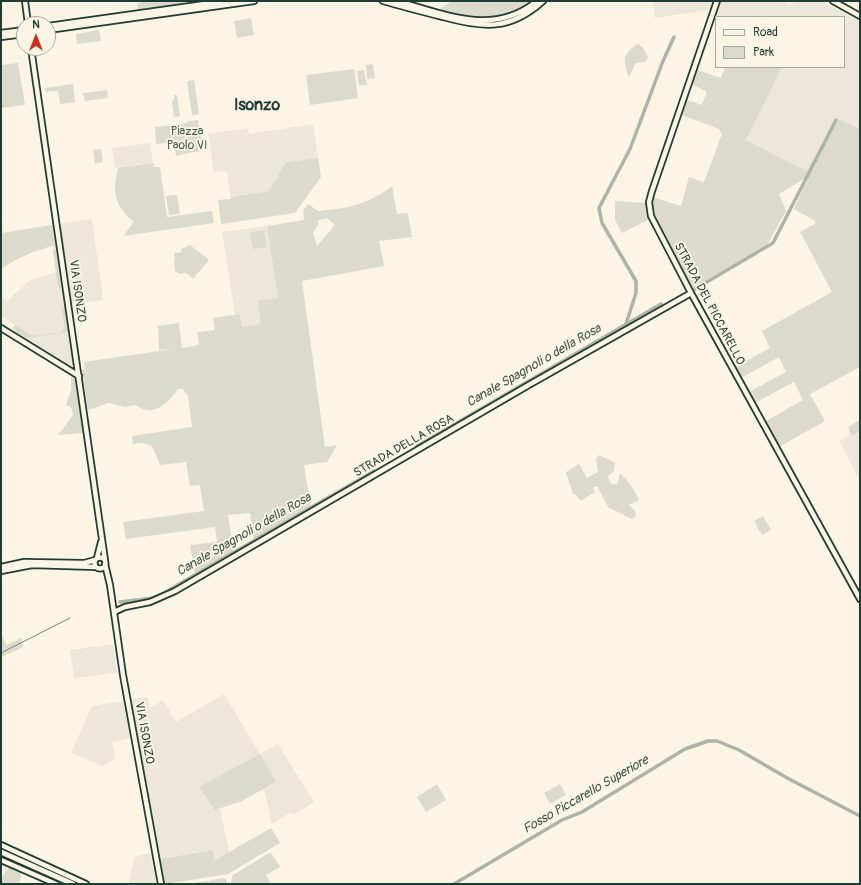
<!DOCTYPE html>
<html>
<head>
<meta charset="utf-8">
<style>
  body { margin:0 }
  #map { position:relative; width:861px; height:885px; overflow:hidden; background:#fcf5e5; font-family:Pangolin,sans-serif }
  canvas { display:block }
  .frame { position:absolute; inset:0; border:2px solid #1f3d34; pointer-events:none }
  .legend { position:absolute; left:715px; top:16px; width:130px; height:52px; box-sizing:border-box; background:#fcf5e5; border:1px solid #a4ab9e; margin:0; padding:5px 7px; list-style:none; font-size:12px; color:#1f3d34 }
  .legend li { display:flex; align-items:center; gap:8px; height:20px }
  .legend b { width:20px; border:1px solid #a4ab9e }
  .north { position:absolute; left:16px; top:16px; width:40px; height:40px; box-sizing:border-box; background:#fcf5e5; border:1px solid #a4ab9e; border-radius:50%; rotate:0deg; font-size:11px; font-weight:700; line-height:16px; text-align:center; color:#1f3d34 }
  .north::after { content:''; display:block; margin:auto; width:14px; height:18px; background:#c8321e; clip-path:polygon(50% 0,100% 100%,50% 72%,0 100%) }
</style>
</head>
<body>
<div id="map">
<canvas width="861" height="885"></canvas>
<div class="frame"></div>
<ul class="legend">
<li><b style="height:5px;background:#fcf5e5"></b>Road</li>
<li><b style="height:11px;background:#dcdacc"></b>Park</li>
</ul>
<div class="north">N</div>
</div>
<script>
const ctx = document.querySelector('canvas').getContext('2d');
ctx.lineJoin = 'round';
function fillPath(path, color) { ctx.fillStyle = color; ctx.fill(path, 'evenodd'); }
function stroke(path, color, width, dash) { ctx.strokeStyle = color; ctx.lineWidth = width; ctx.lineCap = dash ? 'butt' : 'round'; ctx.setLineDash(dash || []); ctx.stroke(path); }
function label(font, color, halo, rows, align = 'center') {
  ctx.font = font + ' Pangolin,sans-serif'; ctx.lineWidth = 3.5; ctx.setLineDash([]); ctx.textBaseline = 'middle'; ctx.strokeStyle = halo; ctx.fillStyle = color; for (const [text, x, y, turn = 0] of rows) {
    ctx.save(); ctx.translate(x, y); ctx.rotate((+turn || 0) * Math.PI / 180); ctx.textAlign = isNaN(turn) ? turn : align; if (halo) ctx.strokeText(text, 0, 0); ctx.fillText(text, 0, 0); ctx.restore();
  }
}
const built = new Path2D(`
  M 652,1 L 781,1 L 789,5 L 798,1 L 822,1 L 860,21 L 860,129 L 836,118 L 807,171 L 746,140 L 782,67 L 844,67 L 844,17 L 716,17 L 716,19 L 713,17 L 716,9 L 655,18 Z
  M 313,124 L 318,158 L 286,162 L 270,191 L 230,197 L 227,171 L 214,172 L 208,134 L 248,128 L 249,134 Z
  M 150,143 L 153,163 L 115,168 L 112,148 Z
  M 92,219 L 103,300 L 71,304 L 79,362 L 69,365 L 15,331 L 13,328 L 15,325 L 1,316 L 1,297 L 7,301 L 29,281 L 56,272 L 53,246 L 55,245 L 52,225 Z
  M 267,226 L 278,298 L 262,324 L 242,327 L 240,314 L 235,315 L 222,232 Z
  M 860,429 L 860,481 L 839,441 Z
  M 113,644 L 117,673 L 74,678 L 70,650 Z
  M 224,694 L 260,754 L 278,744 L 314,802 L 293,815 L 291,812 L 272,824 L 264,789 L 276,782 L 215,810 L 220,809 L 229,852 L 215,860 L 213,850 L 160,859 L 135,737 L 112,742 L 116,758 L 103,766 L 71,753 L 92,706 L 147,697 L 150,708 L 163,700 L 176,722 Z
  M 150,853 L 157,884 L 129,884 L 134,857 Z`);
const green = new Path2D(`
  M 142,1 L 203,1 L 138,10 L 137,5 Z
  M 452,1 L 532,1 C 504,24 472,19 440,9 Z
  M 251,18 L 254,35 L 237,38 L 234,21 Z
  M 99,30 L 101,41 L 77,44 L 76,34 Z
  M 638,44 L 644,49 L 648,57 L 645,62 L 636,63 L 629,77 C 623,60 622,54 638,44 Z
  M 18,63 L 25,105 L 1,108 L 1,65 Z
  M 373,64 L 375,78 L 367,79 L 366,65 Z
  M 725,67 L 782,67 L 746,140 L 807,171 L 836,118 L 860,129 L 860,367 L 810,394 L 825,421 L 779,447 L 766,421 L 803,400 L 794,382 L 755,403 L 749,392 L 786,372 L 779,357 L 741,378 L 735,367 L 770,348 L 762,331 L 832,292 L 800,232 L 815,224 L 815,221 L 794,209 L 807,181 L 804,179 L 779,194 L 786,211 L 767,245 L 693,288 L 653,215 L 652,197 L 681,206 L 689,177 L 704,182 L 722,134 L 719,129 L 682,115 L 687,100 L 702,105 L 707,91 L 692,85 L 697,70 L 721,78 Z
  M 354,69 L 358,98 L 310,105 L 306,75 Z
  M 364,70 L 367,85 L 359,86 L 357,71 Z
  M 194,80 L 199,114 L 192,115 L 187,81 Z
  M 73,84 L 75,102 L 60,104 L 58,91 L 46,92 L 45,88 Z
  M 107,90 L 108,98 L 85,101 L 83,93 Z
  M 174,95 L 177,95 L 180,116 L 174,117 L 172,101 L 174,100 Z
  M 198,120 L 203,150 L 176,156 L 174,142 L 156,144 L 155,126 L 159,127 L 187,123 L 189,121 Z
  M 101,149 L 103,162 L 95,163 L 93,150 Z
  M 318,158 L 321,177 L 295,213 L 221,224 L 218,200 L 231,199 L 231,197 L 269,191 L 286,162 Z
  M 153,163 L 154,167 L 160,167 L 167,217 L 212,211 L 214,223 L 123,236 L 134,222 C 114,205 112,192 118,168 Z
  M 392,186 L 397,214 L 408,213 L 412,237 L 379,241 L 384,266 L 302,281 L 325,447 L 337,445 L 327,462 L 304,465 L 311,508 L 254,542 L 250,513 L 228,515 L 234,554 L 195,575 L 190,545 L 217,542 L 215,527 L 126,539 L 123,522 L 204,511 L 200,485 L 190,486 L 186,462 L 160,465 L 152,446 L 143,443 L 133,444 L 132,436 L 192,427 L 188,396 L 183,389 L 178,389 C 167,404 154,418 135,405 L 125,407 L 109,403 L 88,410 L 82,370 L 85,370 L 84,362 L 173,349 L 159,350 L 158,326 L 179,323 L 182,348 L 199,345 L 197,332 L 215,330 L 213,318 L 240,314 L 242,327 L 261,324 L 258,301 L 278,298 L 267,226 L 304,220 L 303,211 L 308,204 L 318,211 C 349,208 367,205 392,186 ZM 327,218 L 335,225 L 317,246 L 313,232 L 318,225 L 318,220 Z
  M 177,195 L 180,214 L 169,215 L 166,196 Z
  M 615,201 L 646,203 L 648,220 L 622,233 L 615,220 Z
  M 52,225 L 55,245 C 35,251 18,257 1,269 L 1,233 Z
  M 264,230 L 267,247 L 253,249 L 250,232 Z
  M 190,245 L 208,259 L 208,261 L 193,279 L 186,273 L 179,274 L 175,271 L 174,261 L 175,260 L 174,253 L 182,252 L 181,249 Z
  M 56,250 L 61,287 L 58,288 L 53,251 Z
  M 62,308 L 64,308 L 68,332 L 26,338 L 15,331 L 13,328 L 15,325 L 33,336 L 63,332 L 62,329 L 65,328 Z
  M 71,374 L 75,380 L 83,433 L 58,435 L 73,415 L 71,407 L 66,405 L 71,390 Z
  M 860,420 L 860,431 L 851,436 L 848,427 Z
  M 599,455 L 615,463 L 614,471 L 608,476 L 611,484 L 617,485 L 620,473 L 631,485 L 639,500 L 628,505 L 635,510 L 636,516 L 632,519 L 608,507 L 597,486 L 593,488 L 595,492 L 581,501 L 575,494 L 573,494 L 566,472 L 579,464 L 587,478 L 598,472 L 596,459 Z
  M 763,516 L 771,530 L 762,535 L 754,521 Z
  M 1,632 L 6,645 L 21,638 L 23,647 L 1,657 Z
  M 260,754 L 276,782 L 242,801 L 215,810 L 199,787 Z
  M 437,784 L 446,800 L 426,812 L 417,797 Z
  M 560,784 L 566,795 L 550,804 L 544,793 Z
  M 271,828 L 280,843 L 228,874 L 165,884 L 160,859 L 213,850 L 215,860 Z
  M 269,853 L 272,854 L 280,867 L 266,875 L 271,884 L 230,884 L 233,875 Z
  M 9,867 L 22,872 L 19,884 L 1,884 L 3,875 Z
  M 224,878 L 227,880 L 226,884 L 189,884 Z`);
const stream = new Path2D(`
  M 1,653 L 70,618`);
const canal = new Path2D(`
  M 695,289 L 773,243 L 836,120
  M 626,324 L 636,293 L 636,281 L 602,223 L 599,208 L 630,149 L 663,61 L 674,37
  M 417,446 L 661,304
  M 120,602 L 153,598 L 162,594 L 374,471
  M 454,884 L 562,820 L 582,812 L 685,749 L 708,741 L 717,741 L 739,750 L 789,779 L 860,816`);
const secondary = new Path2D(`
  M 25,1 L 28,24
  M 383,1 C 403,7 423,12 443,17 C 483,28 510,31 543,1
  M 397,1 C 445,14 493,37 537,1
  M 717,1 L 652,191 L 649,202 L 651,216 L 691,293 L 860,599
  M 833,1 L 860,16
  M 48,26 L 226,1
  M 48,30 L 254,1
  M 1,33 L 24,30
  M 1,37 L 24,34
  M 31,48 L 105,560
  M 1,328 L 79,376
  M94.5 563a5.5 5.5 0 1 1 11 0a5.5 5.5 0 1 1-11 0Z
  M 97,558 L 101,542
  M 105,564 L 110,585 L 123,675 L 161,884
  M 1,567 L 24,562 L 84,563 L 95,560
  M 1,571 L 32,565 L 96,567
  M 114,612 L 125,607 L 150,602 L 175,591 L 527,386 L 691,293
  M 1,845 L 86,884
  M 1,860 L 56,884`);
const primary = new Path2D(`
  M 1,852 L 73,884`);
const parkNames = [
  ["Piazza",187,132],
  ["Paolo VI",187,146]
];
const streetNames = [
  ["VIA ISONZO",77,291,82],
  ["STRADA DEL PICCARELLO",709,304,62],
  ["STRADA DELLA ROSA",404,446,-30],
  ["VIA ISONZO",144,733,80]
];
const waterNames = [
  ["Canale Spagnoli o della Rosa",534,366,-30],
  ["Canale Spagnoli o della Rosa",244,535,-30],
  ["Fosso Piccarello Superiore",586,795,-30]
];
const districtNames = [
  ["Isonzo",257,106]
];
fillPath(built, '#ece7d8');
fillPath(green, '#dcdacc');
stroke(stream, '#758479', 1);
stroke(canal, '#aeb3a7', 3.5);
stroke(secondary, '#1f3d34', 8);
stroke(primary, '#1f3d34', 8);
stroke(secondary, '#fcf5e5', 4.5);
stroke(primary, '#fcf5e5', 5);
label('12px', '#455c52', '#fcf5e5', parkNames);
label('12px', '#1f3d34', '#fcf5e5', streetNames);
label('italic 13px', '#435a51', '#fcf5e5', waterNames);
label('bold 16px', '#1f3d34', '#fcf5e5', districtNames);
</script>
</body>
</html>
